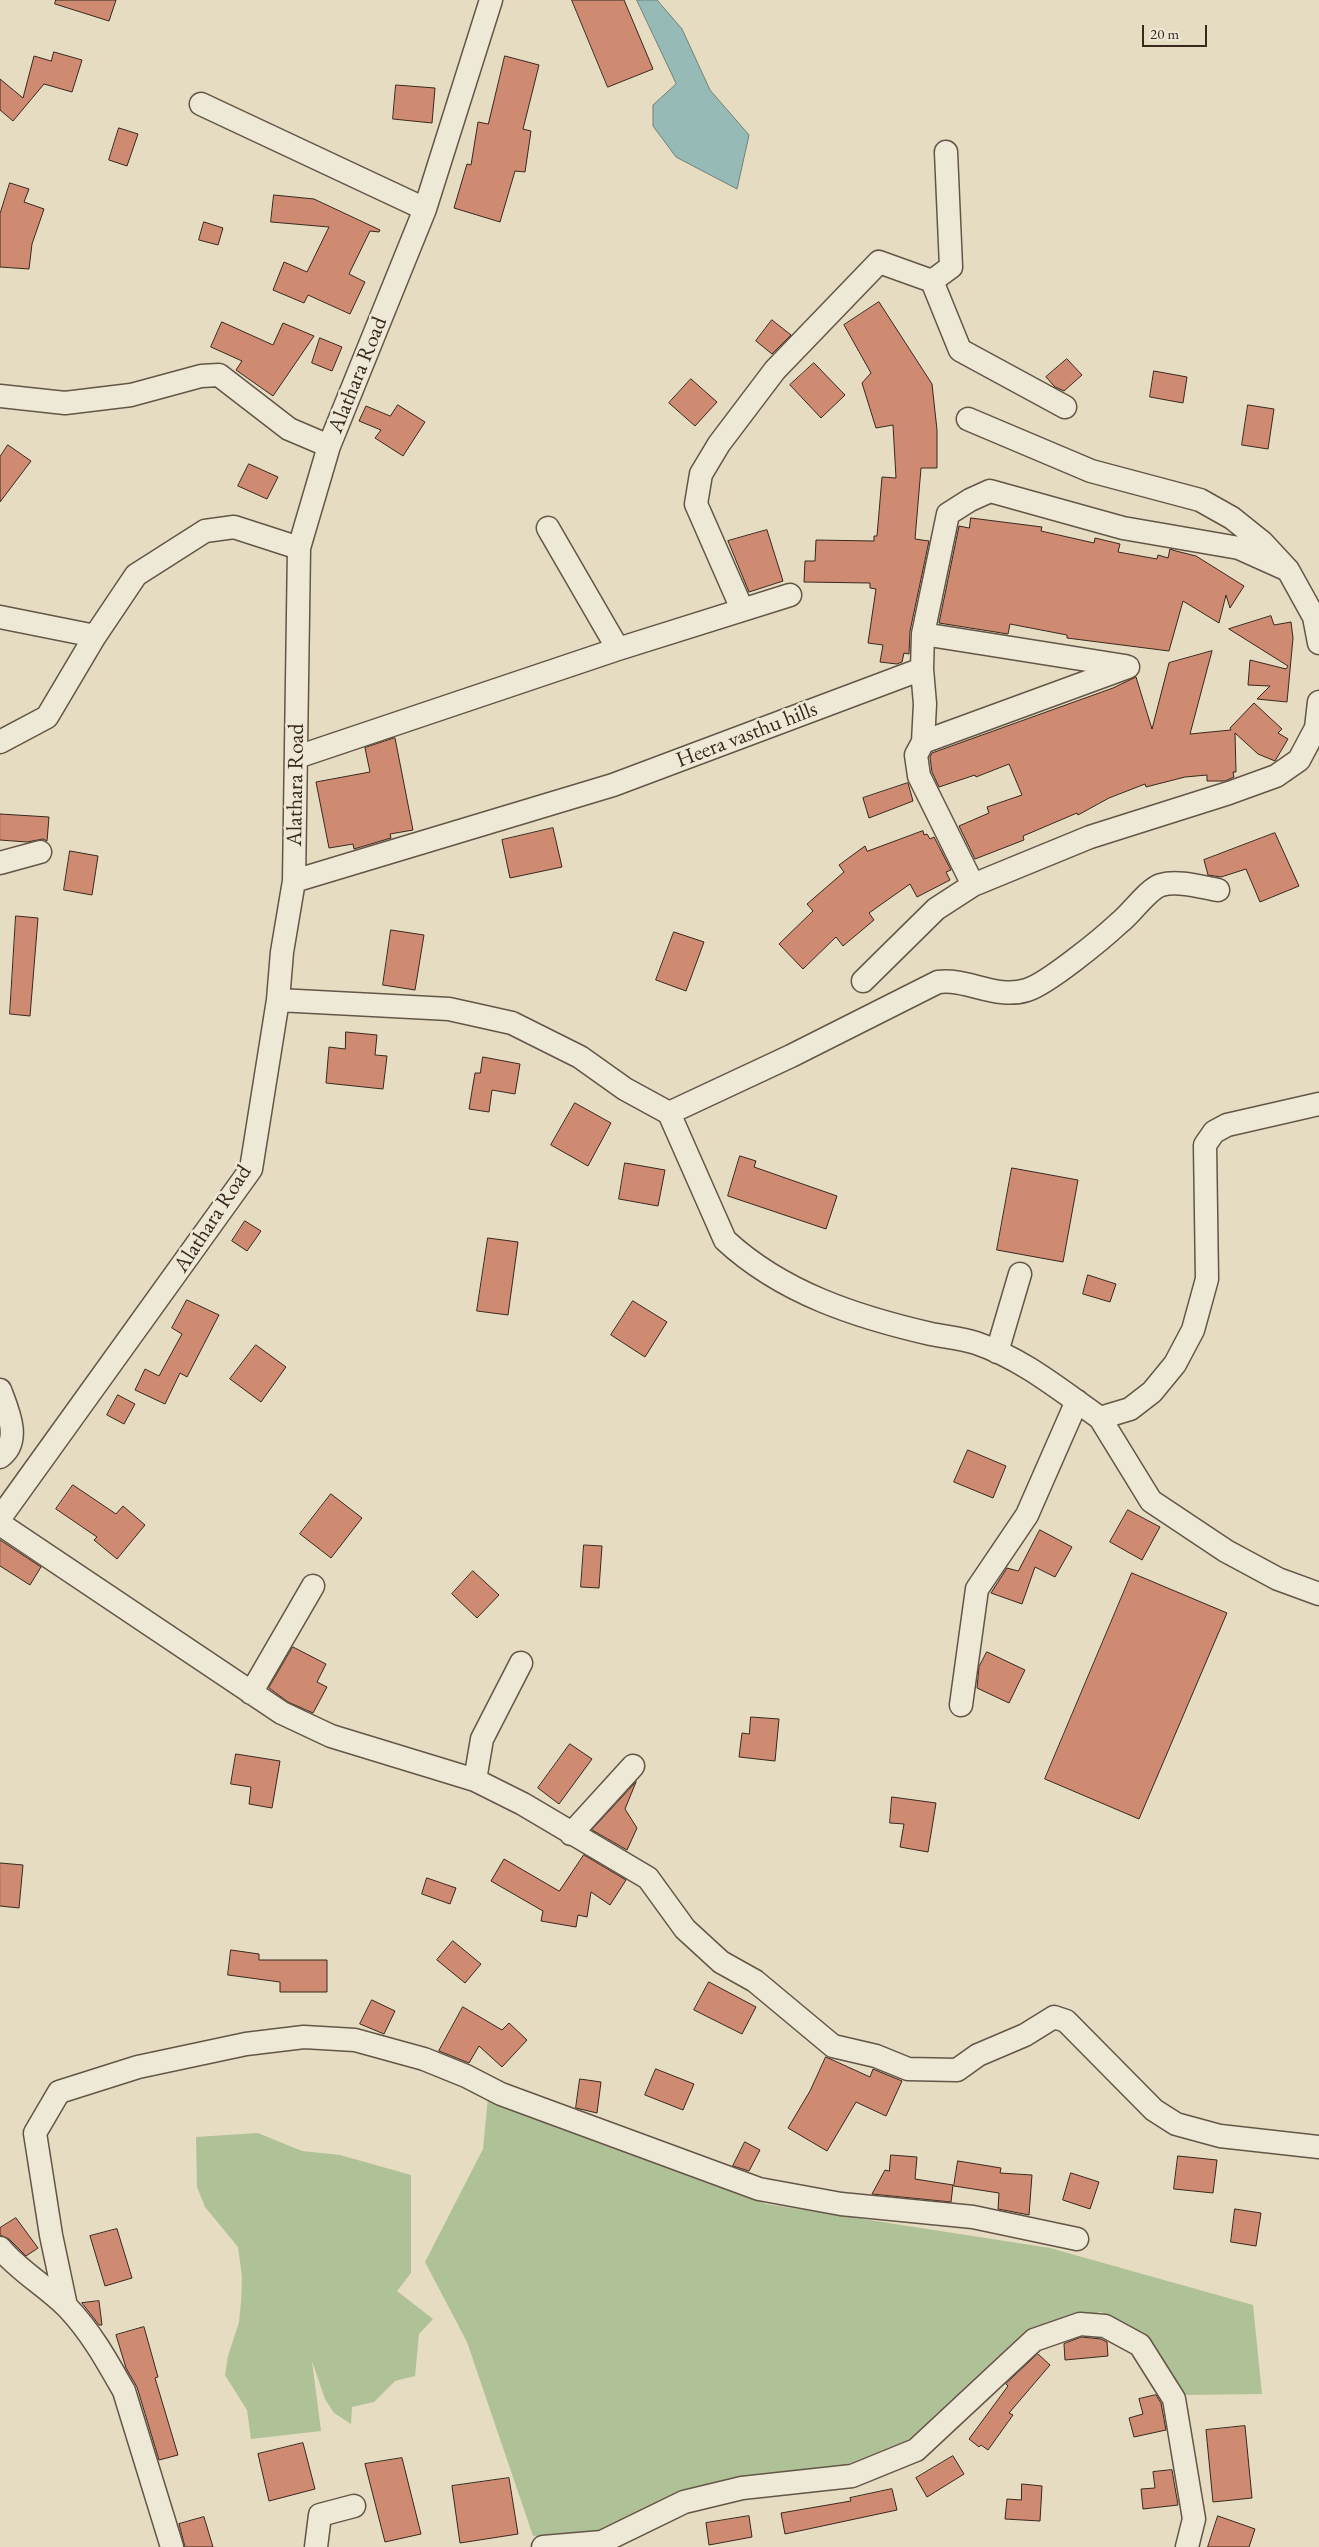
<!DOCTYPE html>
<html>
<head>
<meta charset="utf-8">
<style>
  body { margin:0 }
  #map { position:relative; width:1319px; height:2547px; overflow:hidden; background:#e5dcc1; font-family:"EB Garamond",serif }
  canvas { display:block }
  .scale { position:absolute; left:1142px; top:25px; width:65px; height:22px; box-sizing:border-box; border:2px solid #39281e; border-top:0; padding-left:6px; font-size:15px; line-height:18px; white-space:nowrap; color:#39281e; -webkit-text-stroke:4px #eee8d7; paint-order:stroke }
</style>
</head>
<body>
<div id="map">
<canvas width="1319" height="2547"></canvas>
<div class="scale">20 m</div>
</div>
<script>
const ctx = document.querySelector('canvas').getContext('2d');
ctx.lineJoin = 'round';
function fillPath(path, color) { ctx.fillStyle = color; ctx.fill(path, 'evenodd'); }
function stroke(path, color, width, dash) { ctx.strokeStyle = color; ctx.lineWidth = width; ctx.lineCap = dash ? 'butt' : 'round'; ctx.setLineDash(dash || []); ctx.stroke(path); }
function label(font, color, halo, rows, align = 'center') {
  ctx.font = font + ' "EB Garamond",serif'; ctx.lineWidth = 5; ctx.setLineDash([]); ctx.textBaseline = 'middle'; ctx.strokeStyle = halo; ctx.fillStyle = color; for (const [text, x, y, turn = 0] of rows) {
    ctx.save(); ctx.translate(x, y); ctx.rotate((+turn || 0) * Math.PI / 180); ctx.textAlign = isNaN(turn) ? turn : align; if (halo) ctx.strokeText(text, 0, 0); ctx.fillText(text, 0, 0); ctx.restore();
  }
}
const green = new Path2D(`
  M 488,2097 L 766,2204 L 1050,2248 L 1253,2305 L 1262,2394 L 1184,2395 L 1144,2333 L 1101,2312 L 1026,2330 L 908,2440 L 843,2466 L 743,2476 L 681,2494 L 599,2531 L 533,2536 L 467,2342 L 425,2262 L 483,2149 Z
  M 258,2133 L 302,2151 L 340,2155 L 411,2175 L 411,2273 L 397,2291 L 433,2319 L 419,2334 L 415,2376 L 395,2381 L 374,2402 L 352,2407 L 351,2424 L 334,2413 L 325,2399 L 312,2361 L 321,2431 L 251,2439 L 247,2410 L 225,2375 L 228,2356 L 239,2322 L 241,2302 L 242,2277 L 238,2247 L 205,2207 L 197,2187 L 196,2137 Z`);
const water = new Path2D(`
  M 637,0 L 657,0 L 682,29 L 710,90 L 749,135 L 737,189 L 676,157 L 653,126 L 653,105 L 676,84 Z`);
const building = new Path2D(`
  M 56,0 L 116,0 L 109,21 L 55,4 Z
  M 572,0 L 624,0 L 653,69 L 608,87 Z
  M 54,52 L 82,60 L 72,92 L 44,84 L 13,121 L 0,110 L 0,79 L 23,98 L 34,56 L 51,61 Z
  M 505,56 L 539,65 L 523,129 L 531,131 L 525,172 L 515,171 L 500,222 L 454,208 L 467,164 L 471,165 L 478,122 L 488,124 Z
  M 396,85 L 435,88 L 432,123 L 393,119 Z
  M 119,128 L 138,134 L 127,166 L 109,160 Z
  M 10,183 L 29,189 L 24,202 L 44,209 L 32,244 L 29,269 L 0,267 L 0,214 Z
  M 274,195 L 314,199 L 380,230 L 379,232 L 370,231 L 349,274 L 365,282 L 350,314 L 308,295 L 304,303 L 273,290 L 284,262 L 307,272 L 329,227 L 271,222 Z
  M 204,222 L 223,228 L 218,245 L 199,240 Z
  M 879,302 L 932,384 L 937,430 L 937,468 L 921,468 L 915,539 L 929,541 L 910,631 L 909,654 L 904,653 L 902,662 L 897,664 L 880,662 L 883,645 L 868,643 L 876,589 L 870,588 L 870,583 L 804,582 L 805,561 L 815,561 L 816,540 L 874,541 L 874,536 L 877,536 L 882,477 L 896,478 L 893,425 L 876,428 L 862,383 L 871,373 L 844,325 Z
  M 772,320 L 791,335 L 772,354 L 756,341 Z
  M 222,322 L 273,345 L 283,323 L 314,336 L 273,396 L 236,370 L 242,361 L 211,347 Z
  M 320,338 L 342,347 L 332,371 L 312,363 Z
  M 1067,359 L 1082,375 L 1064,391 L 1055,387 L 1046,377 Z
  M 814,363 L 845,395 L 821,418 L 790,385 Z
  M 1154,371 L 1187,377 L 1183,403 L 1150,397 Z
  M 691,379 L 717,402 L 695,426 L 669,403 Z
  M 398,405 L 425,422 L 403,456 L 375,438 L 381,430 L 359,421 L 366,406 L 390,416 Z
  M 1248,405 L 1274,409 L 1268,449 L 1242,445 Z
  M 8,445 L 31,461 L 0,502 L 0,457 Z
  M 249,464 L 278,477 L 267,499 L 238,486 Z
  M 971,518 L 1042,527 L 1041,531 L 1094,543 L 1095,538 L 1120,544 L 1118,552 L 1157,559 L 1158,555 L 1168,558 L 1170,549 L 1176,551 L 1196,556 L 1244,586 L 1230,608 L 1226,595 L 1219,623 L 1183,601 L 1169,651 L 1067,638 L 1067,635 L 1010,624 L 1008,634 L 939,623 L 959,526 L 969,528 Z
  M 767,530 L 783,581 L 749,592 L 728,541 Z
  M 1271,616 L 1274,625 L 1291,622 L 1293,638 L 1287,702 L 1257,699 L 1270,686 L 1248,685 L 1250,660 L 1286,669 L 1288,666 L 1229,629 Z
  M 1212,651 L 1190,734 L 1231,730 L 1230,728 L 1254,703 L 1282,729 L 1278,733 L 1288,739 L 1275,761 L 1258,754 L 1235,733 L 1236,772 L 1233,772 L 1234,777 L 1225,781 L 1207,781 L 1207,775 L 1185,777 L 1146,787 L 1145,784 L 1109,798 L 1078,815 L 1077,813 L 1023,836 L 1024,840 L 975,859 L 959,826 L 989,813 L 987,807 L 1022,795 L 1009,764 L 976,777 L 975,775 L 939,787 L 932,772 L 930,757 L 932,753 L 1113,688 L 1136,677 L 1152,729 L 1169,663 Z
  M 395,738 L 413,830 L 390,834 L 391,838 L 354,849 L 353,844 L 329,848 L 316,782 L 370,772 L 365,748 Z
  M 908,783 L 913,801 L 869,818 L 863,798 Z
  M 0,814 L 49,817 L 47,841 L 43,839 L 27,842 L 0,840 Z
  M 553,828 L 562,867 L 510,878 L 502,840 Z
  M 923,831 L 924,835 L 927,834 L 930,839 L 934,837 L 951,870 L 946,872 L 950,880 L 917,897 L 910,884 L 869,913 L 874,920 L 843,946 L 836,937 L 803,969 L 779,944 L 813,911 L 807,904 L 844,872 L 839,865 L 865,846 L 867,851 Z
  M 1275,833 L 1299,886 L 1260,902 L 1246,869 L 1221,877 L 1208,875 L 1204,860 Z
  M 70,851 L 98,856 L 92,895 L 64,890 Z
  M 16,916 L 38,918 L 30,1016 L 10,1014 Z
  M 391,930 L 424,935 L 415,990 L 383,985 Z
  M 674,932 L 704,942 L 686,991 L 656,980 Z
  M 346,1032 L 377,1035 L 375,1055 L 387,1056 L 383,1089 L 326,1083 L 329,1047 L 345,1049 Z
  M 483,1057 L 520,1064 L 515,1094 L 492,1090 L 489,1112 L 469,1109 L 475,1073 L 480,1073 Z
  M 575,1103 L 611,1123 L 588,1166 L 551,1145 Z
  M 740,1156 L 756,1161 L 754,1167 L 837,1196 L 826,1229 L 728,1196 Z
  M 625,1163 L 665,1170 L 658,1206 L 619,1199 Z
  M 1012,1168 L 1078,1180 L 1063,1262 L 997,1250 Z
  M 245,1221 L 261,1231 L 247,1251 L 232,1241 Z
  M 488,1238 L 518,1242 L 508,1315 L 477,1311 Z
  M 1088,1275 L 1116,1284 L 1110,1302 L 1083,1294 Z
  M 187,1300 L 219,1315 L 187,1377 L 180,1373 L 165,1404 L 135,1390 L 145,1369 L 159,1376 L 182,1334 L 172,1328 Z
  M 633,1301 L 667,1322 L 645,1357 L 611,1335 Z
  M 256,1345 L 286,1367 L 261,1402 L 230,1379 Z
  M 118,1395 L 135,1404 L 124,1424 L 107,1415 Z
  M 968,1450 L 1006,1466 L 993,1498 L 954,1482 Z
  M 73,1485 L 116,1514 L 123,1506 L 145,1525 L 117,1559 L 94,1540 L 97,1537 L 56,1509 Z
  M 331,1494 L 362,1518 L 331,1558 L 300,1534 Z
  M 1128,1510 L 1160,1527 L 1142,1560 L 1110,1542 Z
  M 1040,1530 L 1072,1547 L 1055,1577 L 1035,1567 L 1022,1604 L 991,1593 L 1007,1568 L 1018,1571 Z
  M 0,1540 L 41,1567 L 30,1585 L 0,1566 Z
  M 584,1545 L 602,1546 L 599,1588 L 581,1587 Z
  M 473,1571 L 499,1595 L 477,1618 L 452,1594 Z
  M 1132,1573 L 1227,1613 L 1139,1819 L 1045,1779 Z
  M 293,1647 L 326,1664 L 317,1682 L 327,1687 L 313,1713 L 288,1702 L 269,1688 Z
  M 987,1652 L 1025,1670 L 1009,1703 L 977,1688 L 979,1667 Z
  M 751,1717 L 779,1719 L 775,1761 L 739,1757 L 742,1733 L 749,1734 Z
  M 570,1744 L 592,1759 L 559,1804 L 538,1788 Z
  M 236,1754 L 280,1761 L 272,1808 L 249,1804 L 251,1787 L 231,1784 Z
  M 636,1782 L 625,1809 L 637,1828 L 627,1850 L 592,1830 Z
  M 892,1797 L 936,1803 L 928,1852 L 900,1847 L 904,1824 L 890,1823 Z
  M 584,1855 L 626,1880 L 610,1905 L 591,1892 L 587,1917 L 578,1915 L 576,1927 L 541,1921 L 543,1911 L 491,1881 L 504,1859 L 559,1891 Z
  M 0,1863 L 23,1865 L 19,1908 L 0,1906 Z
  M 427,1878 L 456,1888 L 450,1904 L 422,1894 Z
  M 453,1941 L 481,1964 L 465,1983 L 437,1960 Z
  M 231,1950 L 259,1954 L 259,1960 L 327,1960 L 327,1992 L 280,1992 L 280,1982 L 228,1975 Z
  M 709,1982 L 756,2007 L 742,2034 L 694,2010 Z
  M 372,2000 L 395,2011 L 384,2034 L 360,2024 Z
  M 463,2007 L 502,2030 L 509,2023 L 527,2040 L 502,2067 L 479,2046 L 469,2063 L 439,2051 Z
  M 826,2057 L 870,2077 L 873,2069 L 902,2081 L 886,2116 L 856,2102 L 827,2151 L 788,2128 L 810,2091 Z
  M 656,2069 L 694,2084 L 683,2110 L 645,2095 Z
  M 580,2079 L 601,2082 L 597,2113 L 576,2108 Z
  M 745,2142 L 760,2150 L 749,2171 L 733,2166 Z
  M 891,2155 L 917,2157 L 915,2179 L 953,2185 L 951,2202 L 872,2194 L 885,2170 L 889,2171 Z
  M 1178,2156 L 1217,2160 L 1213,2193 L 1174,2189 Z
  M 958,2161 L 1001,2168 L 1000,2173 L 1032,2175 L 1029,2215 L 998,2209 L 999,2193 L 954,2186 Z
  M 1071,2173 L 1099,2182 L 1090,2209 L 1063,2200 Z
  M 1235,2209 L 1261,2213 L 1256,2246 L 1231,2242 Z
  M 16,2218 L 38,2248 L 26,2256 L 9,2239 L 0,2235 L 0,2228 Z
  M 117,2229 L 132,2278 L 105,2286 L 90,2236 Z
  M 99,2301 L 102,2325 L 99,2325 L 82,2303 Z
  M 144,2327 L 158,2377 L 155,2378 L 178,2455 L 159,2460 L 137,2387 L 126,2368 L 116,2335 Z
  M 1082,2337 L 1101,2339 L 1107,2342 L 1108,2356 L 1065,2360 L 1064,2344 Z
  M 1038,2354 L 1050,2365 L 1009,2413 L 1013,2415 L 988,2450 L 981,2445 L 979,2447 L 969,2439 L 1008,2386 L 1006,2384 Z
  M 1156,2395 L 1161,2403 L 1166,2430 L 1134,2437 L 1129,2418 L 1143,2414 L 1139,2399 Z
  M 1245,2426 L 1252,2498 L 1213,2502 L 1206,2430 Z
  M 303,2443 L 315,2489 L 269,2501 L 258,2454 Z
  M 953,2456 L 964,2474 L 927,2497 L 916,2478 Z
  M 402,2458 L 421,2534 L 385,2542 L 365,2464 Z
  M 1172,2470 L 1178,2505 L 1143,2509 L 1141,2489 L 1155,2488 L 1153,2472 Z
  M 509,2478 L 518,2534 L 460,2543 L 452,2486 Z
  M 1022,2484 L 1042,2486 L 1040,2521 L 1005,2519 L 1007,2499 L 1021,2500 Z
  M 892,2489 L 897,2510 L 785,2534 L 781,2513 L 851,2501 L 850,2498 Z
  M 749,2516 L 752,2537 L 709,2545 L 706,2523 Z
  M 1218,2516 L 1255,2529 L 1249,2547 L 1208,2547 Z
  M 204,2517 L 213,2547 L 185,2547 L 179,2524 Z`);
const minor = new Path2D(`
  M 201,104 L 425,209
  M 932,281 L 951,267 L 946,152
  M 0,396 L 65,403 L 131,395 L 201,376 L 219,375 L 289,429 L 329,446
  M 968,419 L 1091,471 L 1200,500 L 1232,518 L 1262,542 L 1288,570 L 1314,617 L 1319,643
  M 548,528 L 618,649
  M 742,609 L 696,504 L 701,474 L 719,444 L 775,370 L 879,262 L 932,281 L 960,350 L 1065,407
  M 0,617 L 95,636
  M 923,634 L 1125,666
  M 922,669 L 923,634 L 948,514 L 970,500 L 990,491 L 1123,528 L 1239,548 L 1288,570
  M 0,742 L 47,717 L 95,636 L 136,575 L 205,531 L 234,527 L 299,548
  M 923,742 L 916,755 L 919,776 L 973,885
  M 297,757 L 618,649 L 790,595
  M 0,863 L 40,852
  M 294,881 L 613,785 L 922,669 L 925,704 L 923,742 L 1128,667
  M 863,981 L 936,909 L 973,885 L 1090,837 L 1229,793 L 1276,776 L 1299,760 L 1316,728 L 1319,702
  M 278,1000 L 449,1009 L 512,1023 L 580,1057 L 625,1089 L 669,1113 L 725,1240 C 782,1293 857,1317 931,1334 C 946,1337 962,1338 976,1343 C 1023,1359 1060,1390 1100,1418 L 1130,1409 L 1152,1392 L 1175,1364 L 1193,1330 L 1207,1279 L 1205,1145 L 1214,1132 L 1227,1125 L 1319,1104
  M 669,1113 L 791,1056 L 938,982 C 968,978 996,1000 1027,990 C 1047,984 1102,939 1119,923 C 1131,914 1148,889 1161,885 C 1178,880 1201,887 1218,890
  M 997,1352 L 1020,1274
  M 0,1390 C 8,1411 22,1441 0,1457
  M 1100,1418 L 1151,1501 L 1226,1551 L 1278,1579 L 1319,1594
  M 0,1518 L 251,1169 L 278,1000 L 282,952 L 294,881 L 299,548 L 329,446 L 425,209 L 491,0
  M 0,1524 L 282,1713 L 331,1736 L 475,1780 L 523,1804 L 648,1878 L 685,1929 L 721,1962 L 755,1981 L 833,2046 L 876,2056 L 908,2069 L 957,2070 L 978,2055 L 1025,2035 L 1054,2017 L 1066,2021 L 1154,2110 L 1176,2124 L 1220,2136 L 1319,2147
  M 251,1693 L 313,1586
  M 961,1705 L 977,1589 L 1027,1515 L 1077,1401
  M 475,1780 L 482,1739 L 521,1663
  M 571,1834 L 633,1766
  M 0,2248 C 19,2271 46,2286 67,2307 C 91,2332 107,2361 124,2391 L 172,2547
  M 66,2306 L 51,2235 L 35,2133 L 59,2092 L 138,2067 L 246,2044 L 304,2037 L 355,2040 L 424,2059 L 466,2076 L 501,2094 L 759,2189 L 841,2204 L 973,2217 L 1077,2239
  M 316,2547 L 320,2515 L 354,2506
  M 543,2547 L 602,2542 L 684,2502 L 742,2488 L 852,2476 L 916,2450 L 1034,2340 L 1080,2324 L 1105,2326 L 1140,2345 L 1174,2399 L 1194,2519 L 1187,2547`);
const streetNames = [
  ["Alathara Road",358,375,-68],
  ["Heera vasthu hills",747,735,-21],
  ["Alathara Road",296,785,-89],
  ["Alathara Road",213,1219,-57]
];
fillPath(green, '#afc297');
fillPath(water, '#96bbb6');
stroke(water, '#718079', 1);
fillPath(building, '#cf8a72');
stroke(building, '#39281e', 1);
stroke(minor, '#645547', 25);
stroke(minor, '#eee8d7', 22);
label('22px', '#39281e', '#eee8d7', streetNames);
</script>
</body>
</html>
